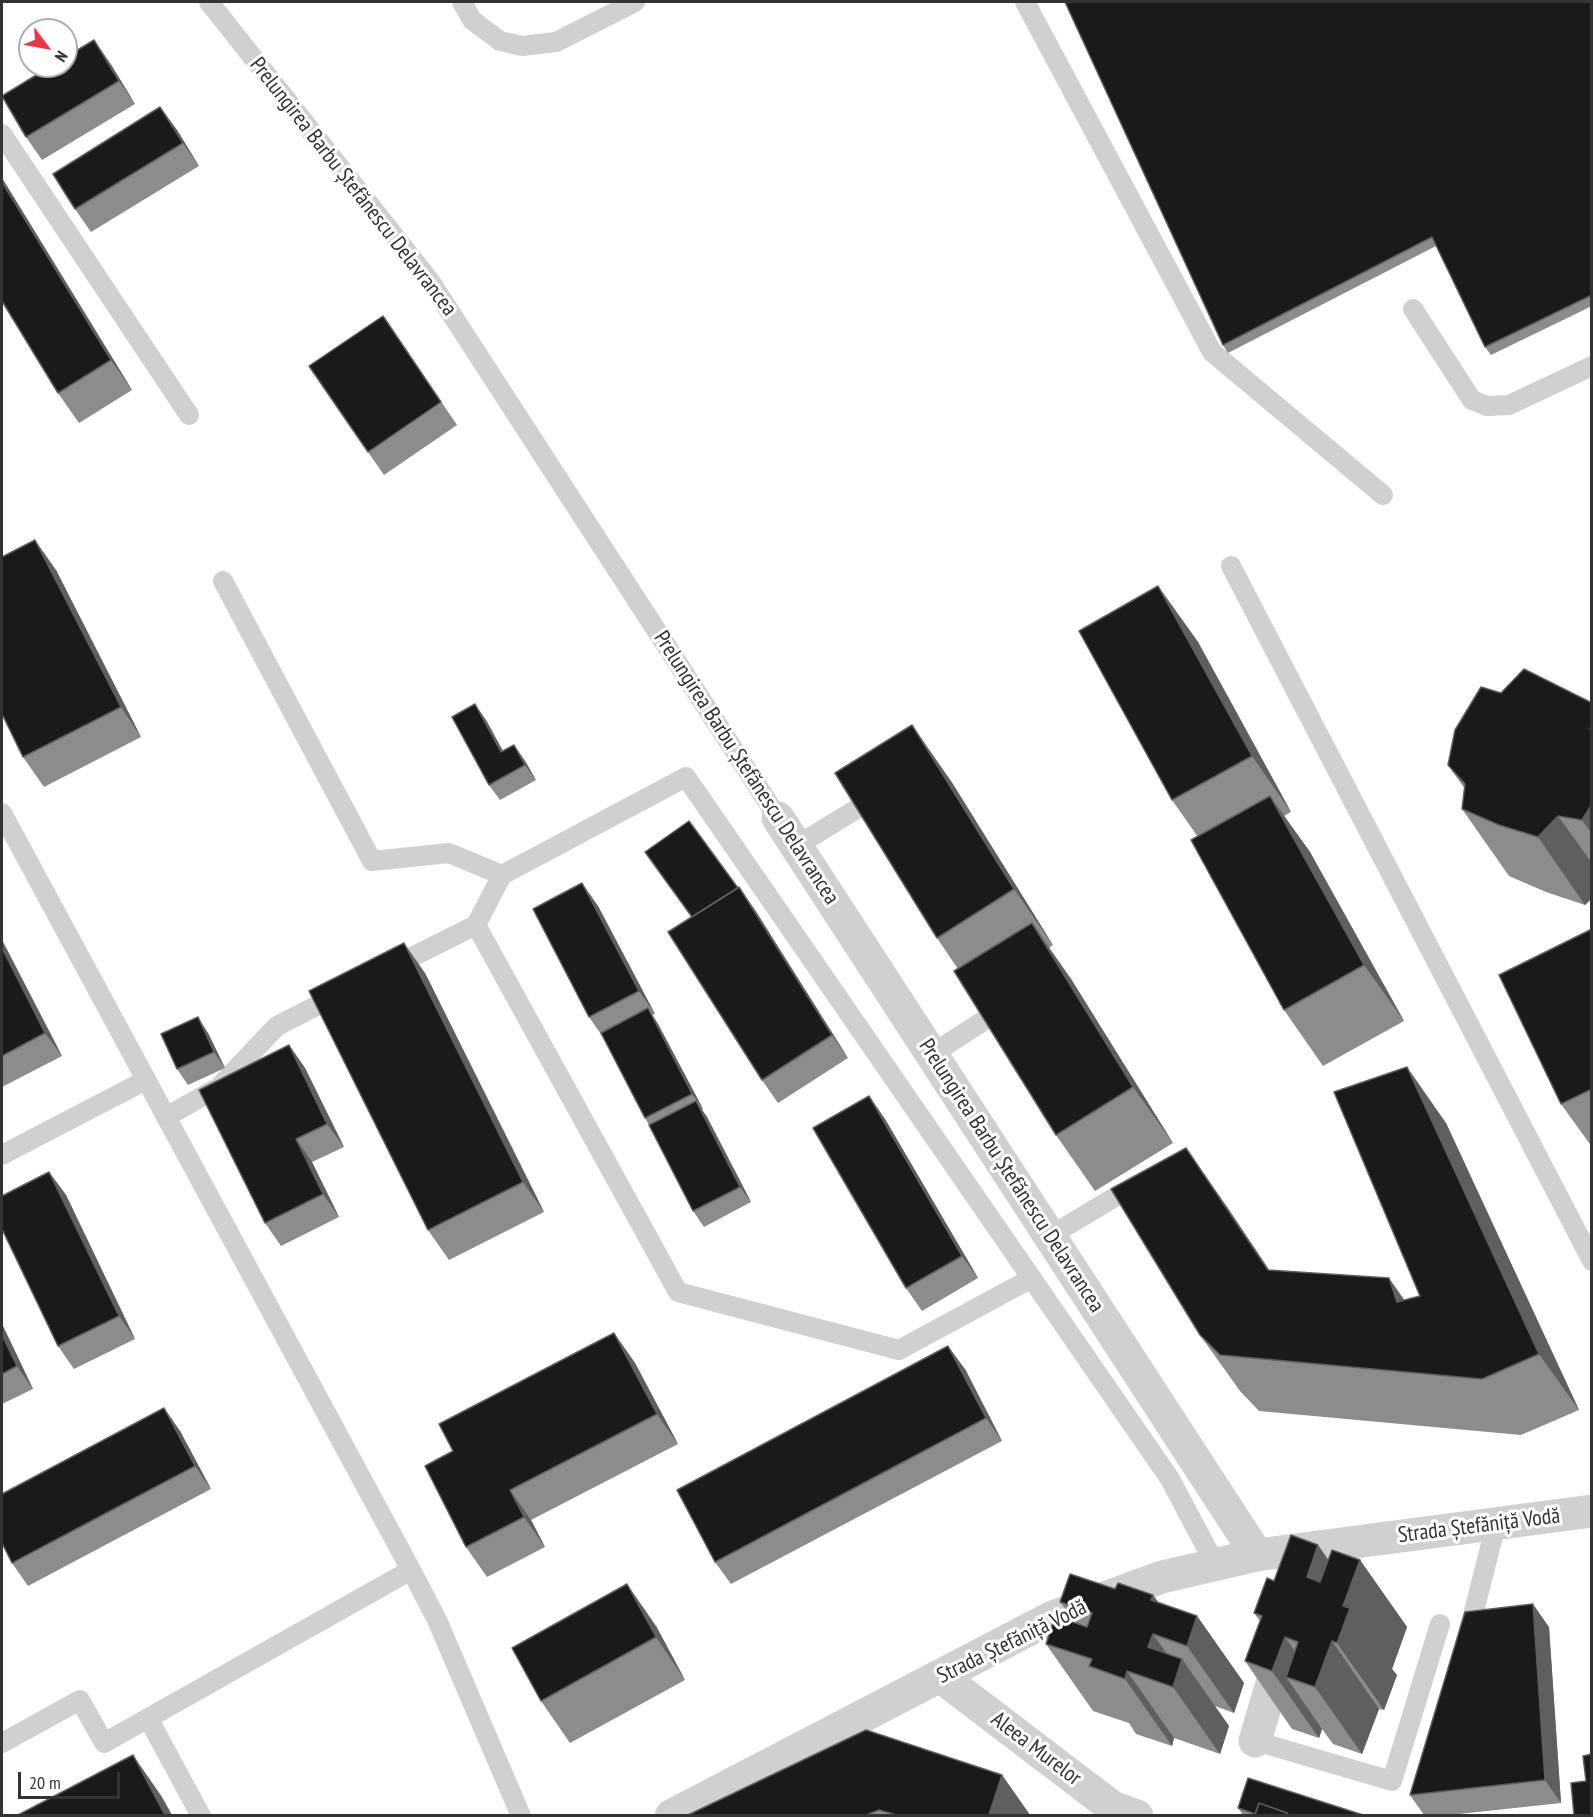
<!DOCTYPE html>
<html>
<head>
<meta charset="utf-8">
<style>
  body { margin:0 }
  #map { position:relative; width:1593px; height:1817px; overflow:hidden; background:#fff; font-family:"PT Sans Narrow",sans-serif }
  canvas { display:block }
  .frame { position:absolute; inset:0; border:3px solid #333; pointer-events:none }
  .north { position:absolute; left:18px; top:18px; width:60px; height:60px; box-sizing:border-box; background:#fff; border:2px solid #adadad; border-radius:50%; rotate:122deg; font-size:16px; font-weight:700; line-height:24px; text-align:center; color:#333 }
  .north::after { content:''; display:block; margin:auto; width:21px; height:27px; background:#e63946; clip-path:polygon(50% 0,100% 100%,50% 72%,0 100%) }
  .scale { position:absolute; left:18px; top:1772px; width:102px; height:27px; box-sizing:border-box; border:3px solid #333; border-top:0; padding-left:8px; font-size:18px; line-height:21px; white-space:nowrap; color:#333; -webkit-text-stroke:4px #fff; paint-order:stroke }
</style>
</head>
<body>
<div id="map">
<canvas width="1593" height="1817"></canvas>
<div class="frame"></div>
<div class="north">N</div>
<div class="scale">20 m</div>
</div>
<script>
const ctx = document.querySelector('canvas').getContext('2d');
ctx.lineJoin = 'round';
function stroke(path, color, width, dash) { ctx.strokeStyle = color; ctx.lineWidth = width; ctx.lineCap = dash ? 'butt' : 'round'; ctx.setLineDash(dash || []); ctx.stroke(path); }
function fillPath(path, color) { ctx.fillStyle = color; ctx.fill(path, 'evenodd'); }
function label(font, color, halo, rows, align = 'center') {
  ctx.font = font + ' "PT Sans Narrow",sans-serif'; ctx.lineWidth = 6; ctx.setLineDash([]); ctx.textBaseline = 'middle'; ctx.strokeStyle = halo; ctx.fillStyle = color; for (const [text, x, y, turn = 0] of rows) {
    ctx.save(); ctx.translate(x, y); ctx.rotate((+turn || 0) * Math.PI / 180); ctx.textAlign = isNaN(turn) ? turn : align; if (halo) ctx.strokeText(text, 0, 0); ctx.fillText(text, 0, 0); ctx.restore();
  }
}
const service = new Path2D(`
  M 209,2 L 430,281 L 778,818
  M 462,2 L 472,20 L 500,41 L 522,46 L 556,42 L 635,2
  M 1025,2 L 1212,352 L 1383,495
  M 2,134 L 189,415
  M 1413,309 L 1472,400 L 1487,406 L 1509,405 L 1592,366
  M 1231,566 L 1592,1261
  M 223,581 L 372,861 L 449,853 L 502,875
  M 2,813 L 411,1570 L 437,1620 L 521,1816
  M 796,846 L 878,796
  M 390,968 L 476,925
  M 932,1054 L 1005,1007
  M 166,1117 L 219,1087 L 277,1026 L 340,994
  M 2,1155 L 146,1080
  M 1050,1236 L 1120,1194
  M 1032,1278 L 899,1350 L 678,1292 L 476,925 L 502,875 L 686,777 L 1170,1479 L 1215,1564
  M 1468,1635 L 1496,1524
  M 148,1718 L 201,1816
  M 1255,1741 L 1392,1781 L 1440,1624
  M 2,1743 L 80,1700 L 104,1743 L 411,1570`);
const minor = new Path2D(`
  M 778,818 L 1257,1555
  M 940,1676 L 1112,1807 L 1137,1816
  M 1255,1741 L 1281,1653`);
const tertiary = new Path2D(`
  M 671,1816 L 1053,1617 L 1162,1577 L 1257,1555 L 1592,1511`);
const wall = new Path2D(`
  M 1592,2 L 1592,306 L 1491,355 L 1485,347 L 1436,246 L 1228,353 L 1223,345 Z
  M 110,63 L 135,104 L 42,160 L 26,137 Z
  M 160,107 L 177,130 L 199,166 L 91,232 L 75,209 Z
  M 2,178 L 132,390 L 79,423 L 58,393 L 2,301 Z
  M 383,316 L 457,425 L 384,475 L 368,452 Z
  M 56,570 L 141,737 L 44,787 L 23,757 Z
  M 1158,586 L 1198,642 L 1291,812 L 1284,816 L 1310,852 L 1404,1021 L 1323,1066 L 1284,1010 L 1198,837 L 1172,800 Z
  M 1501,693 L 1592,703 L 1592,898 L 1585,905 L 1546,892 L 1509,876 L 1462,809 L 1465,789 L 1448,765 Z
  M 486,720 L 503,751 L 514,745 L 525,761 L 536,780 L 500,800 L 489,785 Z
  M 951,781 L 1053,945 L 1049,948 L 1071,979 L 1173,1143 L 1095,1191 L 1056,1135 L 958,969 L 937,938 Z
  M 738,888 L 755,910 L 848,1058 L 778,1103 L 762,1080 Z
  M 598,906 L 655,1014 L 652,1015 L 658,1024 L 703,1109 L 702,1110 L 707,1117 L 751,1202 L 704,1227 L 693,1211 L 649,1125 L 645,1118 L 603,1037 L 589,1017 Z
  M 1592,929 L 1592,1147 L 1561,1104 Z
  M 2,940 L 62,1056 L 2,1087 Z
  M 425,973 L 544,1212 L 449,1260 L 428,1230 Z
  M 208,1033 L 225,1068 L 188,1085 L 177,1069 Z
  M 289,1045 L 305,1068 L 344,1147 L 312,1162 L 339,1217 L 281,1246 L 265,1223 Z
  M 869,1096 L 885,1119 L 978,1278 L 922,1311 L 906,1288 Z
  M 1446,1123 L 1579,1410 L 1521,1435 L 1259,1411 L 1240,1391 L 1200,1335 L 1225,1204 L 1270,1271 L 1404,1300 L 1420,1296 Z
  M 49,1172 L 66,1195 L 135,1339 L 74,1369 L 58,1346 Z
  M 2,1324 L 33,1389 L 2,1404 Z
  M 614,1333 L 635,1363 L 678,1444 L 531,1520 L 545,1547 L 487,1577 L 466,1547 L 453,1451 Z
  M 965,1369 L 1002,1441 L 731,1584 L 715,1562 Z
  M 164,1408 L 180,1431 L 211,1489 L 28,1586 L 12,1563 Z
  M 1328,1559 L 1360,1560 L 1407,1627 L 1392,1669 L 1397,1675 L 1384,1710 L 1379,1709 L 1362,1754 L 1333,1744 L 1322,1729 L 1319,1738 L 1292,1729 L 1245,1661 L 1260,1621 L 1254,1613 L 1274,1581 Z
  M 1115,1589 L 1153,1595 L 1159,1603 L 1197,1616 L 1244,1683 L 1234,1713 L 1215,1706 L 1229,1726 L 1220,1754 L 1174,1738 L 1172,1746 L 1136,1734 L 1129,1723 L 1093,1711 L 1046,1644 L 1074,1622 L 1060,1602 Z
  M 656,1626 L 685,1680 L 570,1743 L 541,1701 Z
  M 1549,1627 L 1561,1803 L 1450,1815 L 1424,1815 L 1410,1795 Z
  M 1002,1775 L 1030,1815 L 688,1815 Z
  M 1238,1808 L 1363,1815 L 1243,1815 Z`);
const shadedWall = new Path2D(`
  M 94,40 L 110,63 L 135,104 L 119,81 Z
  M 160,107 L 177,130 L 199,166 L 183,143 Z
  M 2,178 L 132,390 L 111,360 L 2,182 Z
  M 35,540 L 56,570 L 141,737 L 121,707 Z
  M 1158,586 L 1198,642 L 1291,812 L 1252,756 Z
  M 475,704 L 486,720 L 512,768 L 501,752 Z
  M 912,725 L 951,781 L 1053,945 L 1014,889 Z
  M 514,745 L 525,761 L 536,780 L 525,765 Z
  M 1270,796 L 1310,852 L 1404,1021 L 1364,965 Z
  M 1592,804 L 1592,834 L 1582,820 Z
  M 1558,816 L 1592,863 L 1592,898 L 1585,905 L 1538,837 Z
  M 582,883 L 598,906 L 655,1014 L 639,991 Z
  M 739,887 L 755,910 L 848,1058 L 832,1035 Z
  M 1032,923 L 1071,979 L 1173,1143 L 1133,1087 Z
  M 2,940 L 62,1056 L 45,1033 L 2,948 Z
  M 404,943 L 425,973 L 544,1212 L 523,1182 Z
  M 648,1008 L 658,1024 L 703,1109 L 692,1094 Z
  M 198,1017 L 208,1033 L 225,1068 L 214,1052 Z
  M 289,1045 L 305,1068 L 344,1147 L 327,1124 Z
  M 1407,1067 L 1446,1123 L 1579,1410 L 1539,1354 Z
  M 869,1096 L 885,1119 L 978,1278 L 962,1256 Z
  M 696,1101 L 707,1117 L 751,1202 L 740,1187 Z
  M 296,1139 L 312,1162 L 339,1217 L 323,1194 Z
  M 1186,1148 L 1225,1204 L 1307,1327 L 1268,1270 Z
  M 49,1172 L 66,1195 L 135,1339 L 119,1316 Z
  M 1389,1278 L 1428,1334 L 1397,1302 Z
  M 2,1324 L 33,1389 L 17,1366 L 2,1335 Z
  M 614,1333 L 635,1363 L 678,1444 L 657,1414 Z
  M 948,1346 L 965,1369 L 1002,1441 L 986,1418 Z
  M 164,1408 L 180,1431 L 211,1489 L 195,1466 Z
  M 510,1490 L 531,1520 L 545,1547 L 524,1517 Z
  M 1318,1545 L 1349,1589 L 1360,1560 L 1407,1627 L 1392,1669 L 1397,1675 L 1384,1710 L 1337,1643 L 1307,1577 Z
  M 627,1584 L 656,1626 L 685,1680 L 656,1637 Z
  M 1153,1595 L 1188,1644 L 1197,1616 L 1244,1683 L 1234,1713 L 1187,1646 L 1151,1600 Z
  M 1533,1604 L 1549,1627 L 1561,1803 L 1545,1780 Z
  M 1153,1634 L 1178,1670 L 1182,1659 L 1229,1726 L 1220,1754 L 1173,1687 L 1148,1647 Z
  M 1285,1637 L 1317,1683 L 1332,1641 L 1379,1709 L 1362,1754 L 1315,1687 L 1286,1677 L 1322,1729 L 1319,1738 L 1272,1671 Z
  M 1127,1671 L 1174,1738 L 1172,1746 L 1125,1679 Z
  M 133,1755 L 162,1797 L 172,1815 L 165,1815 Z
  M 1002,1775 L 1030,1815 L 989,1815 Z`);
const building = new Path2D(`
  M 1065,2 L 1592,2 L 1592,295 L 1485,347 L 1432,237 L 1223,345 Z
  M 94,40 L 119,81 L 26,137 L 2,96 L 51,66 L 66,66 L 66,57 Z
  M 160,107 L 183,143 L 75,209 L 53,174 Z
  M 2,182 L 111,360 L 58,393 L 2,301 Z
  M 383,316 L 441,402 L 368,452 L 309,366 Z
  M 35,540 L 121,707 L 23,757 L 2,714 L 2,557 Z
  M 1158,586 L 1252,756 L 1172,800 L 1079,631 Z
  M 1524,669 L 1592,703 L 1592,722 L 1590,729 L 1592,730 L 1592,804 L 1582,820 L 1558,816 L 1538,837 L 1499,825 L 1462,809 L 1465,784 L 1448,765 L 1455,730 L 1481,687 L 1501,693 Z
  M 475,704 L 501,752 L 514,745 L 525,765 L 489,785 L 452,717 Z
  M 912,725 L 1014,889 L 937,938 L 835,773 Z
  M 1270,796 L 1364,965 L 1284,1010 L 1191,840 Z
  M 689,821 L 738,888 L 692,917 L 645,852 Z
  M 582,883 L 639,991 L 589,1017 L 533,909 Z
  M 739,887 L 832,1035 L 762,1080 L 668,932 Z
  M 1032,923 L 1133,1087 L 1056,1135 L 954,971 Z
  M 1592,929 L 1592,1089 L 1561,1104 L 1499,975 Z
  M 404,943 L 523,1182 L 428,1230 L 309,991 Z
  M 2,948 L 45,1033 L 2,1056 Z
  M 648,1008 L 692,1094 L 645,1118 L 601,1033 Z
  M 198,1017 L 214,1052 L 177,1069 L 161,1034 Z
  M 289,1045 L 327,1124 L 296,1139 L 323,1194 L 265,1223 L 199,1090 Z
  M 1407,1067 L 1539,1354 L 1482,1379 L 1220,1355 L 1200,1335 L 1111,1189 L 1186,1148 L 1268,1270 L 1389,1278 L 1397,1302 L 1420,1296 L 1334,1092 Z
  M 869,1096 L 962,1256 L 906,1288 L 813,1128 Z
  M 696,1101 L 740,1187 L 693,1211 L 649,1125 Z
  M 49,1172 L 119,1316 L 58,1346 L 2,1229 L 2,1196 Z
  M 614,1333 L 657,1414 L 510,1490 L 524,1517 L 466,1547 L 425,1466 L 453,1451 L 439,1424 Z
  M 2,1335 L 17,1366 L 2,1374 Z
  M 948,1346 L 986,1418 L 715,1562 L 677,1490 Z
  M 164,1408 L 195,1466 L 12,1563 L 2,1543 L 2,1494 Z
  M 1291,1535 L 1318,1545 L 1307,1577 L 1320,1582 L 1332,1550 L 1360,1560 L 1343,1606 L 1350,1608 L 1337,1643 L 1332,1641 L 1315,1687 L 1286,1677 L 1298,1642 L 1285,1637 L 1272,1671 L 1245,1661 L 1262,1616 L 1254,1613 L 1267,1578 L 1274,1581 Z
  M 1070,1574 L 1115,1589 L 1118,1583 L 1153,1595 L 1151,1600 L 1197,1616 L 1187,1646 L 1153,1634 L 1148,1647 L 1182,1659 L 1173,1687 L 1127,1671 L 1125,1679 L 1089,1666 L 1092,1659 L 1046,1644 L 1055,1616 L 1087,1627 L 1092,1613 L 1060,1602 Z
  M 627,1584 L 656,1637 L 541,1701 L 512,1648 Z
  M 1533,1604 L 1545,1780 L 1410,1795 L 1465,1612 Z
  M 866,1730 L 1002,1775 L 989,1815 L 896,1815 L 879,1810 L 866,1815 L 688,1815 Z
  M 1592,1754 L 1592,1815 L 1574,1815 L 1571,1783 L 1586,1781 L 1583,1756 Z
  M 133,1755 L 165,1815 L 18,1815 Z
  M 1248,1778 L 1363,1815 L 1288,1815 L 1287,1813 L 1259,1803 L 1255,1814 L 1238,1808 Z
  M 1259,1803 L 1287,1813 L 1286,1815 L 1255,1815 Z`);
const streetNames = [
  ["Prelungirea Barbu Ștefănescu Delavrancea",353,187,52],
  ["Prelungirea Barbu Ștefănescu Delavrancea",746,768,57],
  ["Prelungirea Barbu Ștefănescu Delavrancea",1011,1176,57],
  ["Strada Ștefăniță Vodă",1479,1526,-7],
  ["Strada Ștefăniță Vodă",1012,1642,-26],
  ["Aleea Murelor",1036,1749,37]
];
stroke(service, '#d0d0d0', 20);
stroke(minor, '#d0d0d0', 33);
stroke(tertiary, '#d0d0d0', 33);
fillPath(wall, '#8c8c8c');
fillPath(shadedWall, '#5f5f5f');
fillPath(building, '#1a1a1a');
stroke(building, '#5f5f5f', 1.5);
label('22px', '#333', '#fff', streetNames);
</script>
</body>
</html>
